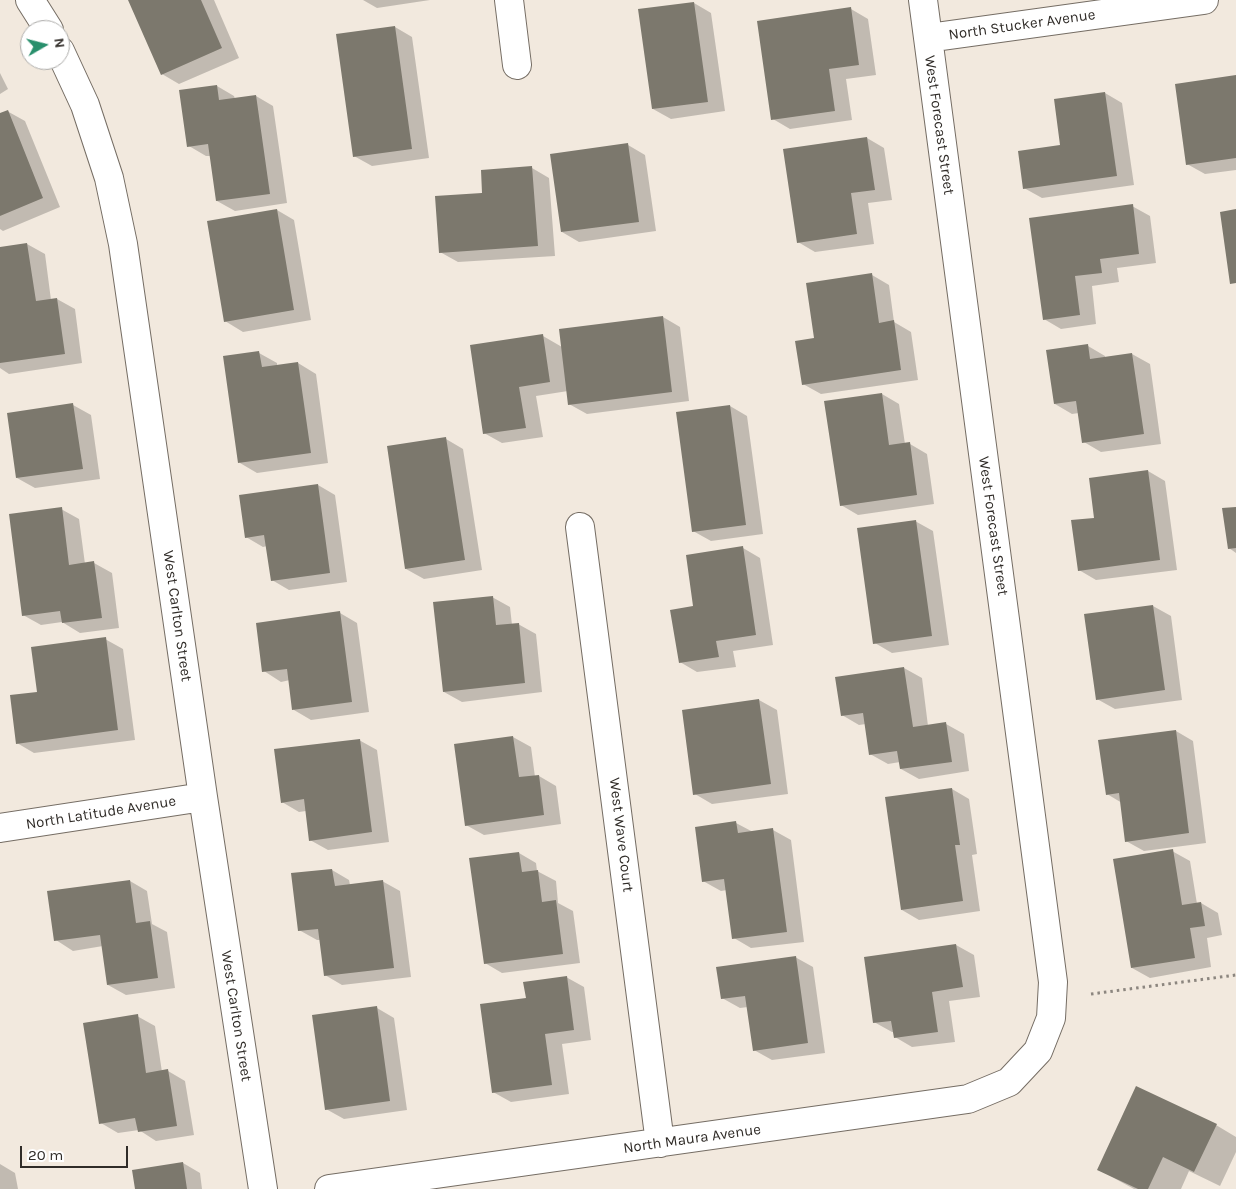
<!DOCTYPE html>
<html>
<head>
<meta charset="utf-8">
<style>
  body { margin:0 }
  #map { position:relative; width:1236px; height:1189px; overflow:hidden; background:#f2e9de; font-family:Karla,sans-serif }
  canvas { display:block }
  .north { position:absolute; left:20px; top:20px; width:50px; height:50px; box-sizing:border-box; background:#fff; border:1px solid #acaba9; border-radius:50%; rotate:82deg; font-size:14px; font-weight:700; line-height:20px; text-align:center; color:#302c28 }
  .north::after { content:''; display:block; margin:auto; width:18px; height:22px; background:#288f6c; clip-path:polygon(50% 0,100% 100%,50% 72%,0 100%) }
  .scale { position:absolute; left:20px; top:1146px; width:108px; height:22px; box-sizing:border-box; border:2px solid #302c28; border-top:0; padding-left:6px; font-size:15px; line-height:18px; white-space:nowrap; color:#302c28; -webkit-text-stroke:4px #fff; paint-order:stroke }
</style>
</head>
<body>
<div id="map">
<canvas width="1236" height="1189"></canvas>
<div class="north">N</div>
<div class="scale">20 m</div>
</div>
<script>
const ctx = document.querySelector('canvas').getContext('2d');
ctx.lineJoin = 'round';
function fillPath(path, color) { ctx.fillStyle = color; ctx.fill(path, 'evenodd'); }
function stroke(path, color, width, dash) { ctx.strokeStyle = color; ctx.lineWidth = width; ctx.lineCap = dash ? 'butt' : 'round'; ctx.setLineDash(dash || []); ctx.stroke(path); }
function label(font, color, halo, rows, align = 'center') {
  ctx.font = font + ' Karla,sans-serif'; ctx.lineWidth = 4.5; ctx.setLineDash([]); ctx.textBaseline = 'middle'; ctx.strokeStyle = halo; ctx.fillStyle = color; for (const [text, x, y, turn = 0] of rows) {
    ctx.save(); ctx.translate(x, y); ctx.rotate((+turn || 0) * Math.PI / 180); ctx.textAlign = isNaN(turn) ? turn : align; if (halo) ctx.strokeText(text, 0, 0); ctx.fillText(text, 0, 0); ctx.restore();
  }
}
const shadow = new Path2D(`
  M 129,0 L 214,0 L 239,58 L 179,84 L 162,74 Z
  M 363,0 L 430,0 L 377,8 Z
  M 694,3 L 711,13 L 725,111 L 671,119 L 653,109 Z
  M 851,9 L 868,19 L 876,75 L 846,79 L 852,120 L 790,129 L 773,119 Z
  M 395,27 L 412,37 L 429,158 L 372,166 L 354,156 Z
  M 0,73 L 8,89 L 0,94 Z
  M 1236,77 L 1236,170 L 1205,174 L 1187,164 Z
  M 217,86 L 234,96 L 235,99 L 256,96 L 273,106 L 287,203 L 235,211 L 217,201 L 211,156 L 206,156 L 189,146 Z
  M 1105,93 L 1122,103 L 1134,185 L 1042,198 L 1024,188 L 1062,146 Z
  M 7,111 L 25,121 L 60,207 L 3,231 L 0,229 L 0,114 Z
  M 867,138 L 884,148 L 892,200 L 868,203 L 874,244 L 815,252 L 798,242 Z
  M 628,145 L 645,155 L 656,231 L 579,242 L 562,232 Z
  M 532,168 L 549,178 L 555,256 L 458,262 L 440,252 Z
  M 1132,206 L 1150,216 L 1156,263 L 1117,268 L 1119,282 L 1092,286 L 1096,324 L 1061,329 L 1044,319 L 1031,219 Z
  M 277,210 L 294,220 L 311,320 L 243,332 L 225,321 Z
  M 27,244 L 45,254 L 51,300 L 57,299 L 75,309 L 82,363 L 9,374 L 0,368 L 0,248 Z
  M 872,275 L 889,285 L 894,322 L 911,332 L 918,380 L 821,394 L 803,384 L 816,339 Z
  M 663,317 L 680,327 L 689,401 L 587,414 L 569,404 L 568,391 L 536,396 L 543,437 L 502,443 L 484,433 L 543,336 L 562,347 Z
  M 1088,346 L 1105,356 L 1105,358 L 1132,354 L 1150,364 L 1161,444 L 1101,452 L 1084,442 L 1079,413 L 1072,414 L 1055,404 Z
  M 259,353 L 277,363 L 277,366 L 298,363 L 316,374 L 328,463 L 257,473 L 240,463 Z
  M 882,394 L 899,404 L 905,444 L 910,444 L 927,454 L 934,504 L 858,515 L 841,505 Z
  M 73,405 L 91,415 L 100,479 L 35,488 L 17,478 Z
  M 730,406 L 747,416 L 763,534 L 711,541 L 693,531 Z
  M 446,439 L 463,449 L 482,570 L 424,579 L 406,569 Z
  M 1148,471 L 1165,481 L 1177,570 L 1096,580 L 1079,570 L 1096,519 Z
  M 318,485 L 335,495 L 347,582 L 289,590 L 272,580 L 267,546 L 263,547 L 246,537 Z
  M 1236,508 L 1236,553 L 1229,548 Z
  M 61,509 L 79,519 L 85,564 L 94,563 L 112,573 L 119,628 L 80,633 L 62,622 L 41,625 L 23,615 Z
  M 915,521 L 933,531 L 949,645 L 892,653 L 875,643 Z
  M 743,548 L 760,558 L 773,645 L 733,651 L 736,667 L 697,672 L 680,662 L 695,607 Z
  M 492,597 L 510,607 L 512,625 L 518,624 L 536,634 L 542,692 L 462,702 L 444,692 Z
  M 1153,606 L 1171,616 L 1182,700 L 1115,709 L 1097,699 L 1086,616 Z
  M 340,613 L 357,623 L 369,712 L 311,720 L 294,710 L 290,680 L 281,682 L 264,671 Z
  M 105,639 L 123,649 L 135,740 L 34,753 L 17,743 L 38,693 Z
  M 904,668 L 922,678 L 928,726 L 946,724 L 964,734 L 969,771 L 919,779 L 901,769 L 900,762 L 888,764 L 870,754 L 866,724 L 859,725 L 842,715 Z
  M 759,700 L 777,710 L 788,794 L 712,804 L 695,794 L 683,711 Z
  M 1176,731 L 1193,741 L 1206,843 L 1144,851 L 1126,841 L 1122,803 L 1107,794 Z
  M 513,737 L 531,747 L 535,777 L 539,776 L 556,786 L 561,824 L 484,835 L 466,825 L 455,745 Z
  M 359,740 L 377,750 L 389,842 L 328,850 L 310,840 L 306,811 L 299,812 L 282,802 Z
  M 952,789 L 969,799 L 977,854 L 972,855 L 980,911 L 919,920 L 902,910 Z
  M 736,823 L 753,832 L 773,830 L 791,840 L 804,942 L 751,948 L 734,938 L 727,890 L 721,891 L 703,881 Z
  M 1172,851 L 1190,861 L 1197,904 L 1201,903 L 1218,913 L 1222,935 L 1207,938 L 1211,967 L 1150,978 L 1132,968 Z
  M 519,853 L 536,863 L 537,871 L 556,881 L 558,903 L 573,911 L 580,963 L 502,973 L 485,963 Z
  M 332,870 L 349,880 L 350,885 L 382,881 L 400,891 L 411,977 L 342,985 L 325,975 L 320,940 L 317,940 L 299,930 Z
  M 130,881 L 147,891 L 152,924 L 167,932 L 175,988 L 126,995 L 108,985 L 103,946 L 73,951 L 56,940 Z
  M 956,945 L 974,955 L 980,997 L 949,1001 L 955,1042 L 912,1047 L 895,1037 L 894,1032 L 892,1032 L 874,1022 L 865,958 Z
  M 795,957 L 813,967 L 825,1053 L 772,1060 L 754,1050 L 748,1007 L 740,1008 L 722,998 Z
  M 566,977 L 584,987 L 591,1040 L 562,1044 L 569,1094 L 511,1102 L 493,1092 L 527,999 Z
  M 377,1008 L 394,1018 L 407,1110 L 344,1119 L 326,1109 Z
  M 137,1016 L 155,1026 L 162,1072 L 168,1071 L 185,1081 L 194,1135 L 156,1141 L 139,1130 L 118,1133 L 101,1123 Z
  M 1216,1125 L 1236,1137 L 1236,1152 L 1220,1186 L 1189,1171 L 1181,1189 L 1134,1189 L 1099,1170 Z
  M 183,1163 L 200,1173 L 202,1189 L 136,1189 Z
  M 0,1164 L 15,1173 L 18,1189 L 0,1189 Z`);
const building = new Path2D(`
  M 128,0 L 201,0 L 222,48 L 161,75 Z
  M 694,2 L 708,102 L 652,109 L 638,9 Z
  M 851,7 L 859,65 L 829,69 L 835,111 L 771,120 L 757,21 Z
  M 395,26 L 412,149 L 353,157 L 336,34 Z
  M 1236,75 L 1236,158 L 1186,165 L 1175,84 Z
  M 217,85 L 219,100 L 256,95 L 270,194 L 216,201 L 208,144 L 187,147 L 179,90 Z
  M 1105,92 L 1117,176 L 1023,189 L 1018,151 L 1060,145 L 1054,99 Z
  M 8,110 L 43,198 L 0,216 L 0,113 Z
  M 867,137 L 875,190 L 851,193 L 857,234 L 797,243 L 783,149 Z
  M 628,143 L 639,222 L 561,232 L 550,154 Z
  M 532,166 L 538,246 L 439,253 L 435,196 L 482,193 L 481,170 Z
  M 1133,204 L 1139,254 L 1100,259 L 1102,273 L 1075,276 L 1080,315 L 1043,320 L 1029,218 Z
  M 277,209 L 294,310 L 224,322 L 207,221 Z
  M 1236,209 L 1236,283 L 1230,284 L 1220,212 Z
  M 27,243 L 36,301 L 57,298 L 65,354 L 0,363 L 0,247 Z
  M 872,273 L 879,323 L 894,320 L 901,370 L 802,385 L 795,341 L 814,338 L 806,283 Z
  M 663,316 L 672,392 L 568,405 L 559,329 Z
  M 543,334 L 550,382 L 519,387 L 526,428 L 483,434 L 470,345 Z
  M 1088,344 L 1090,359 L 1132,353 L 1144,434 L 1082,443 L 1076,401 L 1054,404 L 1046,350 Z
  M 259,351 L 262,367 L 298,362 L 311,453 L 238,463 L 223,356 Z
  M 882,393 L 889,445 L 910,442 L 917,495 L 840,506 L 824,401 Z
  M 73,403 L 83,469 L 16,478 L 7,413 Z
  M 730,405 L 746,525 L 692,532 L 676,412 Z
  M 446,437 L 465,560 L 405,569 L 387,446 Z
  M 1148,470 L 1160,560 L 1078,571 L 1071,520 L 1094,518 L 1089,478 Z
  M 318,484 L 330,573 L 271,581 L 264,535 L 245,538 L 239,495 Z
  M 62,507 L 69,565 L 94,561 L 102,618 L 62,623 L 60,611 L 22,616 L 9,514 Z
  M 1236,507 L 1236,548 L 1228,549 L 1222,508 Z
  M 916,520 L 932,636 L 873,644 L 857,528 Z
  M 743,546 L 756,635 L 716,641 L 719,657 L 679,663 L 670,610 L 693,606 L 686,555 Z
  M 493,596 L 496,625 L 519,623 L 525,683 L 443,692 L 433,602 Z
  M 1153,605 L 1165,690 L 1096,700 L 1084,614 Z
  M 340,611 L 352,702 L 292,710 L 287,669 L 262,672 L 256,623 Z
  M 106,637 L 118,730 L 16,744 L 10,695 L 37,692 L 31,647 Z
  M 904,667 L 913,727 L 946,722 L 952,762 L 900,769 L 897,751 L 869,755 L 863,713 L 841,716 L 835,677 Z
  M 759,699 L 771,784 L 693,795 L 682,710 Z
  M 1176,730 L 1189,833 L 1125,842 L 1119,793 L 1106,795 L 1098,740 Z
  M 513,736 L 519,777 L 539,775 L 544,815 L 465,826 L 454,744 Z
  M 360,739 L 372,832 L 309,841 L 304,799 L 281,803 L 274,749 Z
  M 952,788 L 960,845 L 955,845 L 963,901 L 901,910 L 885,797 Z
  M 736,821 L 738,833 L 773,828 L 787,932 L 732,939 L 724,879 L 702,882 L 695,827 Z
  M 1173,849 L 1182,905 L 1201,902 L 1205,926 L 1190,928 L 1195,958 L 1131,968 L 1113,859 Z
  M 519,852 L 522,872 L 538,870 L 542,902 L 556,900 L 563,954 L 484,964 L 469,858 Z
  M 332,869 L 335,886 L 383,880 L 394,968 L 324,976 L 318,929 L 298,931 L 291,873 Z
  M 130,880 L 136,923 L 150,921 L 158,978 L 107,985 L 100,935 L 54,941 L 47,891 Z
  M 956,944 L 963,987 L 932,992 L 938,1032 L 894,1038 L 891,1021 L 873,1023 L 864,957 Z
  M 796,956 L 808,1043 L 753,1051 L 745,996 L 721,999 L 716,967 Z
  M 567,976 L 574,1030 L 545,1034 L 552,1085 L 492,1093 L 480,1004 L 526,998 L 523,982 Z
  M 377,1006 L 390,1101 L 325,1110 L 312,1015 Z
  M 138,1014 L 146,1073 L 168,1069 L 177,1126 L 138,1132 L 135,1118 L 99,1124 L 83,1023 Z
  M 1136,1086 L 1217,1124 L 1194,1172 L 1163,1157 L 1148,1189 L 1138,1189 L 1097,1170 Z
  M 183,1162 L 187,1189 L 135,1189 L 132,1170 Z`);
const path = new Path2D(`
  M 1091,994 L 1236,975`);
const street = new Path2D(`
  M 30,0 L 49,30
  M 509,0 L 517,65
  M 928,38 L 1204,0
  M 60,51 L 85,105 L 109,178 L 123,244 L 203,797 L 263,1189
  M 580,527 L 660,1143
  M 0,828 L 203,797
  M 329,1189 L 968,1099 L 1009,1082 L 1038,1051 L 1051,1018 L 1053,982 L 923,0`);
const streetNames = [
  ["North Stucker Avenue",1022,25,-8],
  ["West Forecast Street",939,125,82],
  ["West Forecast Street",993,526,82],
  ["West Carlton Street",177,616,82],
  ["North Latitude Avenue",101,813,-9],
  ["West Wave Court",621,835,83],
  ["West Carlton Street",236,1016,81],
  ["North Maura Avenue",692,1139,-8]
];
fillPath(shadow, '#0003');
fillPath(building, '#7c786d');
stroke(street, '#756d64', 30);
stroke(path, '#8c867f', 3, [2.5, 4]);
stroke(street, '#fff', 28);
label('15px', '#302c28', '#fff', streetNames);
</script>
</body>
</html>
